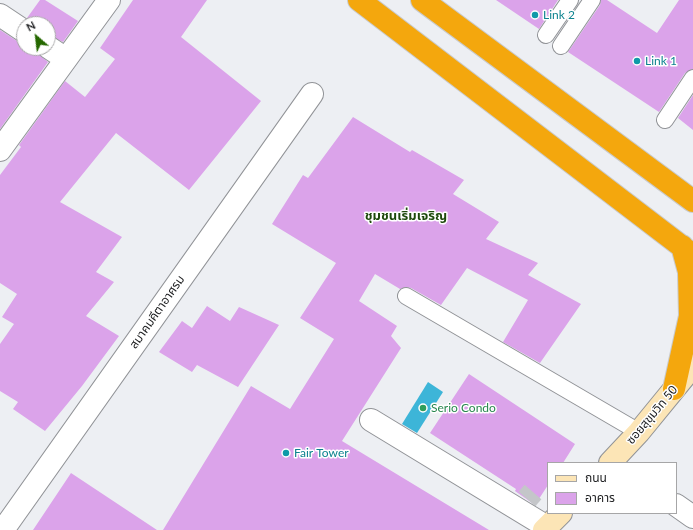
<!DOCTYPE html>
<html>
<head>
<meta charset="utf-8">
<style>
  body { margin:0 }
  #map { position:relative; width:693px; height:530px; overflow:hidden; background:#edeff3; font-family:Lato,"Noto Sans Thai",sans-serif }
  canvas { display:block }
  .legend { position:absolute; left:547px; top:462px; width:130px; height:52px; box-sizing:border-box; background:#fff; border:1px solid #a6a6a7; margin:0; padding:5px 7px; list-style:none; font-size:12px; color:#202123 }
  .legend li { display:flex; align-items:center; gap:8px; height:20px }
  .legend b { width:20px; border:1px solid #a6a6a7 }
  .north { position:absolute; left:16px; top:16px; width:40px; height:40px; box-sizing:border-box; background:#fff; border:1px solid #a6a6a7; border-radius:50%; rotate:332deg; font-size:11px; font-weight:700; line-height:16px; text-align:center; color:#202123 }
  .north::after { content:''; display:block; margin:auto; width:14px; height:18px; background:#256800; clip-path:polygon(50% 0,100% 100%,50% 72%,0 100%) }
</style>
</head>
<body>
<div id="map">
<canvas width="693" height="530"></canvas>
<ul class="legend">
<li><b style="height:5px;background:#fce5b6"></b>ถนน</li>
<li><b style="height:11px;background:#dba3ea"></b>อาคาร</li>
</ul>
<div class="north">N</div>
</div>
<script>
const ctx = document.querySelector('canvas').getContext('2d');
ctx.lineJoin = 'round';
function fillPath(path, color) { ctx.fillStyle = color; ctx.fill(path, 'evenodd'); }
function stroke(path, color, width, dash) { ctx.strokeStyle = color; ctx.lineWidth = width; ctx.lineCap = dash ? 'butt' : 'round'; ctx.setLineDash(dash || []); ctx.stroke(path); }
function label(font, color, halo, rows, align = 'center') {
  ctx.font = font + ' Lato,"Noto Sans Thai",sans-serif'; ctx.lineWidth = 3; ctx.setLineDash([]); ctx.textBaseline = 'middle'; ctx.strokeStyle = halo; ctx.fillStyle = color; for (const [text, x, y, turn = 0] of rows) {
    ctx.save(); ctx.translate(x, y); ctx.rotate((+turn || 0) * Math.PI / 180); ctx.textAlign = isNaN(turn) ? turn : align; if (halo) ctx.strokeText(text, 0, 0); ctx.fillText(text, 0, 0); ctx.restore();
  }
}
const water = new Path2D(`
  M 428,382 L 443,392 L 417,433 L 402,424 Z`);
const building = new Path2D(`
  M 40,0 L 45,0 L 78,21 L 63,42 L 48,35 L 48,24 L 34,24 L 27,18 Z
  M 133,0 L 207,0 L 181,37 L 261,101 L 189,190 L 116,133 L 60,202 L 122,237 L 96,272 L 114,282 L 86,316 L 119,336 L 82,386 L 45,431 L 13,409 L 18,402 L 0,391 L 0,344 L 14,324 L 2,317 L 17,294 L 0,283 L 0,175 L 21,147 L 19,145 L 65,81 L 85,97 L 115,59 L 100,48 Z
  M 496,0 L 558,0 L 539,29 Z
  M 601,0 L 607,0 L 657,33 L 679,0 L 693,0 L 693,69 L 685,73 L 659,112 L 568,52 L 600,5 Z
  M 0,30 L 17,41 L 24,43 L 24,48 L 36,48 L 37,53 L 48,62 L 0,129 Z
  M 693,95 L 693,130 L 678,118 Z
  M 353,117 L 410,152 L 412,150 L 464,180 L 453,194 L 499,222 L 486,239 L 538,263 L 528,275 L 581,304 L 540,363 L 503,342 L 528,300 L 467,268 L 441,305 L 411,288 L 406,287 L 400,289 L 375,274 L 359,301 L 397,326 L 391,336 L 401,348 L 342,441 L 489,530 L 163,530 L 251,386 L 290,409 L 334,339 L 300,318 L 336,263 L 272,224 L 303,175 L 308,178 Z
  M 207,306 L 230,321 L 239,307 L 279,325 L 238,387 L 197,365 L 192,372 L 159,352 L 182,321 L 192,328 Z
  M 469,374 L 575,444 L 563,463 L 548,463 L 548,485 L 535,505 L 515,491 L 516,489 L 430,433 Z
  M 71,473 L 157,530 L 33,530 Z`);
const streetTunnel = new Path2D(`
  M 527,499 L 533,492`);
const lane = new Path2D(`
  M 546,35 L 570,0
  M 561,46 L 592,0
  M 665,120 L 693,78
  M 406,296 L 639,432`);
const street = new Path2D(`
  M 0,15 L 24,31
  M 48,47 L 66,59
  M 0,150 L 109,0
  M 371,420 L 547,527
  M 676,505 L 693,517
  M 3,530 L 312,94`);
const secondary = new Path2D(`
  M 610,463 L 639,432 L 693,366
  M 544,530 L 561,513`);
const highway = new Path2D(`
  M 359,0 L 693,255
  M 422,0 L 693,201
  M 674,389 L 690,316 L 689,272 L 682,246`);
const markers = [
  [535,15,4,"#0f9aa8"],
  [637,61,4,"#0f9aa8"],
  [423,408,4,"#2e9e5b"],
  [286,453,4,"#0f9aa8"]
];
const cultureNames = [
  ["Link 2",543,15],
  ["Link 1",645,61],
  ["Fair Tower",294,453]
];
const streetNames = [
  ["สมาคมคีตาอาศรม",157,312,-55],
  ["ซอยสุขุมวิท 50",652,415,-50]
];
const leisureNames = [
  ["Serio Condo",431,408]
];
const neighbourhoodNames = [
  ["ชุมชนเริ่มเจริญ",406,216]
];
fillPath(water, '#3db5d8');
fillPath(building, '#dba3ea');
stroke(streetTunnel, '#c4c6c9', 22, [22, 11]);
stroke(lane, '#919397', 18);
stroke(street, '#919397', 24);
stroke(secondary, '#919397', 24);
stroke(highway, '#c9caca', 24);
stroke(lane, '#fff', 16);
stroke(street, '#fff', 22);
stroke(secondary, '#fce5b6', 22);
stroke(highway, '#f4a70d', 22);
for (const [x, y, r, color] of markers) { const dot = new Path2D(); dot.arc(x, y, r, 0, 2 * Math.PI); ctx.fillStyle = color; ctx.fill(dot); stroke(dot, '#fff', 1.5); }
label('12px', '#0d838f', '#fff', cultureNames, 'left');
label('12px', '#202123', '#fff', streetNames);
label('12px', '#27864d', '#fff', leisureNames, 'left');
label('bold 13px', '#1e490c', '#fff', neighbourhoodNames);
</script>
</body>
</html>
